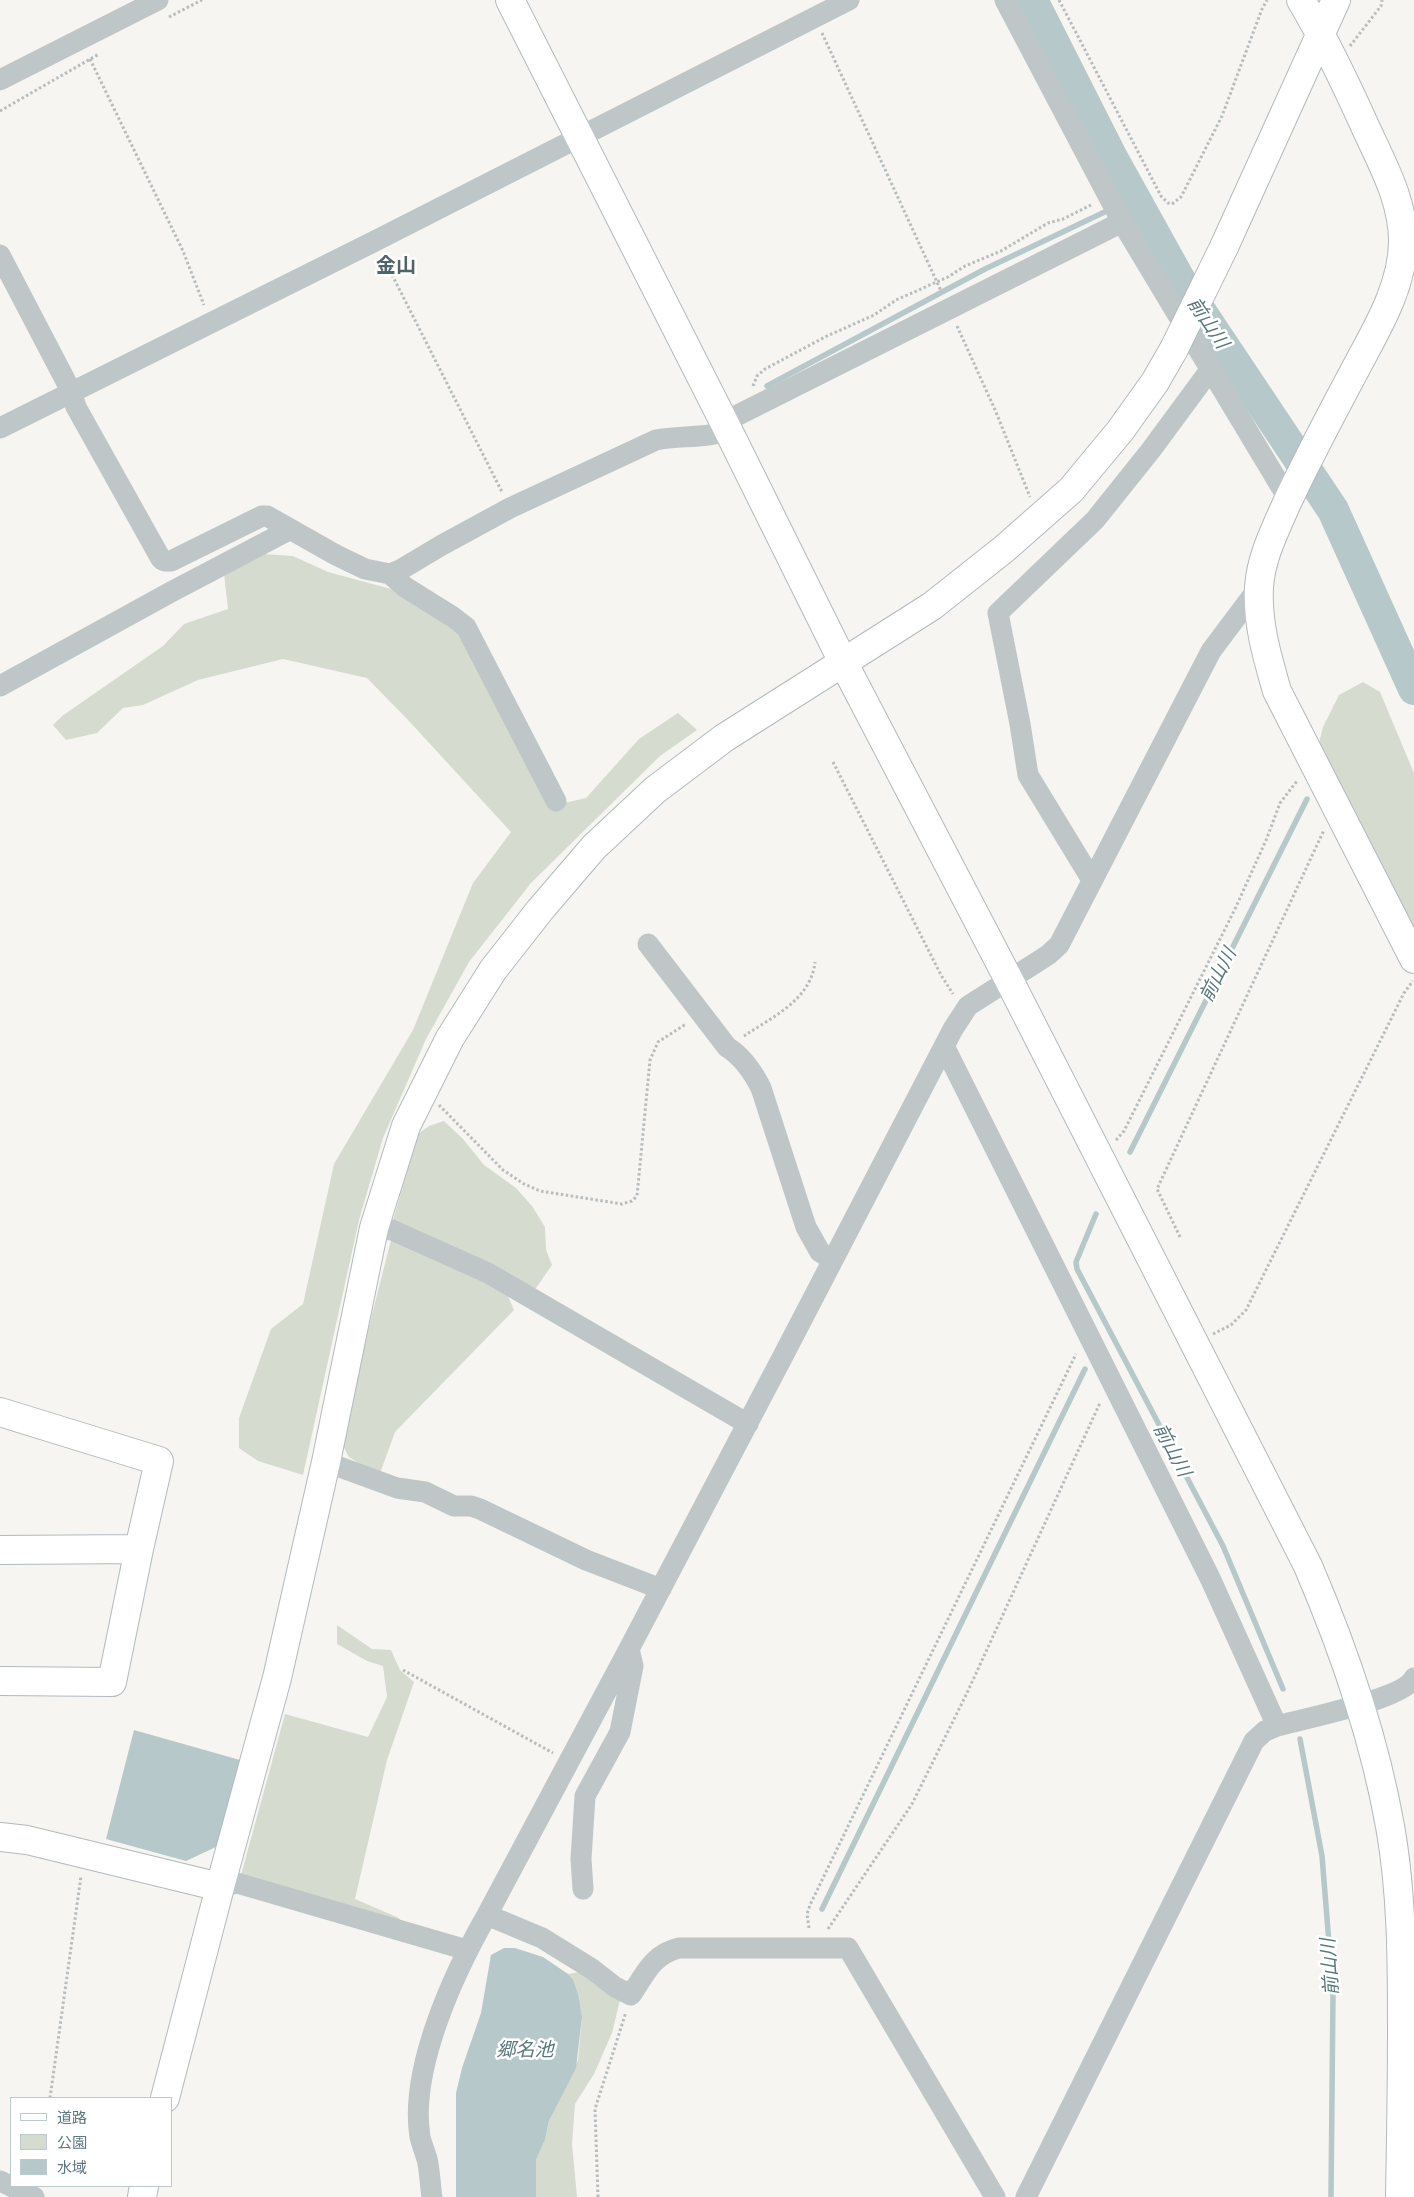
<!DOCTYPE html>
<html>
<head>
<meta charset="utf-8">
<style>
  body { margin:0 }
  #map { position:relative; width:1414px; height:2197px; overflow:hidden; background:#f6f5f1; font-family:"Golos Text","Noto Sans JP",sans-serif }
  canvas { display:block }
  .legend { position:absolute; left:10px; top:2097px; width:162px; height:90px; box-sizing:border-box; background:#fff; border:1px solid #bec9cc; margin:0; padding:6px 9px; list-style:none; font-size:15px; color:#5d787f }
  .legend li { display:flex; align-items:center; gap:10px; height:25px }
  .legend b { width:25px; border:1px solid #bec9cc }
</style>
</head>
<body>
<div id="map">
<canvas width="1414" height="2197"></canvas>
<ul class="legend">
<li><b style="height:6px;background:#fff"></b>道路</li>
<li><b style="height:14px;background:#d6dbd0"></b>公園</li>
<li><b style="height:14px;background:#b6c8ca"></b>水域</li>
</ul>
</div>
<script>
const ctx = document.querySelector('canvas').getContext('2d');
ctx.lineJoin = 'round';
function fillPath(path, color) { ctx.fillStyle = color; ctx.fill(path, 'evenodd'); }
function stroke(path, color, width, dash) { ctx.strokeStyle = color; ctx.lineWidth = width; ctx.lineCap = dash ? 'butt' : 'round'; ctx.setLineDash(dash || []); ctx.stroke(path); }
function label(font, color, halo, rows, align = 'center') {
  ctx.font = font + ' "Golos Text","Noto Sans JP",sans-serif'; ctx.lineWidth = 5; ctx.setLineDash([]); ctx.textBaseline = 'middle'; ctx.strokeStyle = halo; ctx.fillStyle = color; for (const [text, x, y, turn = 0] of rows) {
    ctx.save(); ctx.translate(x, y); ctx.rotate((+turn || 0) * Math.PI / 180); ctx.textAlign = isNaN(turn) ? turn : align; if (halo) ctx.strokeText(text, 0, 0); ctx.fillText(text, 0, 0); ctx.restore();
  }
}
const green = new Path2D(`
  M 263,554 L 293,556 L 328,572 L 406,593 L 459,627 L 551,806 L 586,798 L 639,739 L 678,713 L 697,730 L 660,756 L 531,883 L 469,962 L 426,1039 L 383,1138 L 359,1220 L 303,1475 L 258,1461 L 239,1448 L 239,1418 L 271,1329 L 303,1304 L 334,1164 L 413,1030 L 473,883 L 511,832 L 408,720 L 367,678 L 283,659 L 198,680 L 143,705 L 123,708 L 97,733 L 66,740 L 53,725 L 62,716 L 163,646 L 184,624 L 228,609 L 224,574 Z
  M 1363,682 L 1380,692 L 1414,773 L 1414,933 L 1318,747 L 1323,727 L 1339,695 Z
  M 444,1121 L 463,1139 L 484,1165 L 516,1188 L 532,1206 L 545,1227 L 546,1250 L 552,1265 L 534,1291 L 392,1224 L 418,1134 L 429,1126 Z
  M 392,1236 L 504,1287 L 514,1310 L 395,1432 L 379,1476 L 349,1457 L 340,1440 Z
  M 337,1625 L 372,1649 L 391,1650 L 400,1670 L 414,1682 L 387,1760 L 355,1899 L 399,1918 L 402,1924 L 241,1875 L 285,1714 L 368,1737 L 387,1697 L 383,1666 L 367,1661 L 337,1644 Z
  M 590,1970 L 620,2000 L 612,2033 L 594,2074 L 575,2104 L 572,2144 L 577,2197 L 536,2197 L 536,2160 L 545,2140 L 549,2121 L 578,2060 L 582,2017 L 579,1996 L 568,1974 Z`);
const water = new Path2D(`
  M 134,1730 L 240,1760 L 218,1846 L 186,1861 L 106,1839 Z
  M 504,1948 L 515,1948 L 543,1957 L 568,1974 L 573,1980 L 579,1997 L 582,2017 L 576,2068 L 549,2121 L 545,2140 L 536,2160 L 536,2197 L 456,2197 L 456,2093 L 462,2068 L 481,2013 L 491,1955 Z`);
const stream = new Path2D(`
  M 767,386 L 985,269 L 1134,198
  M 1387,653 L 1394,641
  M 1130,1152 L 1307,799
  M 1096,1214 L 1076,1262 L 1077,1269 L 1223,1546 L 1283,1689
  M 1300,1739 L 1322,1856 L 1333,1993 L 1331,2197
  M 822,1909 L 1085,1369`);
const river = new Path2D(`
  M 1032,0 L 1111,156 L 1182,284 L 1333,510 L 1414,689`);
const path = new Path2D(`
  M 1059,0 L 1161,196 L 1168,203 L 1172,204 L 1181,197 L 1222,116 L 1262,9 L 1267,0
  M 169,17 L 202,0
  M 822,33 L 942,293
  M 1350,46 L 1381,6 L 1382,0
  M 90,59 L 183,251 L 204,305
  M 0,111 L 99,54
  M 383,257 L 502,492
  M 957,326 L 996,412 L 1030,497
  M 753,386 L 757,376 L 765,369 L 825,337 L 874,315 L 896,300 L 948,277 L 965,266 L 1001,251 L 1048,223 L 1063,219 L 1091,205
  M 833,762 L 941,975 L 953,994
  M 744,1036 C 772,1017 811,1000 815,962
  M 439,1105 L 503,1170 L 524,1184 L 540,1191 L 622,1204 L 632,1201 L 637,1196 L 650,1060 L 658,1042 L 686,1024
  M 1116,1140 L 1124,1131 L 1235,909 L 1267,838 L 1280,803 L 1297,781
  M 1180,1237 L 1157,1189 L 1324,830
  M 1213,1334 L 1231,1325 L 1246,1310 L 1404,993 L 1413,981
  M 403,1670 L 553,1753
  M 809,1928 L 807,1914 L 810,1905 L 1076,1354
  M 828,1929 L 912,1804 L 967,1693 L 1100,1403
  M 50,2098 L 81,1876
  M 598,2197 L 595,2109 L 626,2012`);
const street = new Path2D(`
  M 1005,0 L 1122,222 L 1289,500
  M 0,80 L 158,0
  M 0,255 L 71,391 L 76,407 L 161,559 L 165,561 L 171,561 L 262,516 L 267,516 L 336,555 L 365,569 L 390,574 L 405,587 L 453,617 L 466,627 L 556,801
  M 724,422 L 1122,222
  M 0,428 L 375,241 L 849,0
  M 390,574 L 400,570 L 442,545 L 510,508 L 656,440 C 680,435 706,439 728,430
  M 0,686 L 171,592 L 289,530
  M 1092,880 L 1028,775 L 1020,724 L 998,613 L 1095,520 L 1151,450 L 1210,370
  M 648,944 L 727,1047 C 743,1057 753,1072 761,1088 L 806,1227 L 820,1252 L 832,1259
  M 944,1046 L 1210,1578 L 1277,1726
  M 374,1228 L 392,1230 L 488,1273 L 748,1424
  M 326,1462 L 397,1488 L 425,1492 L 454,1506 L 471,1506 L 480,1509 L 586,1560 L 661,1589
  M 220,1887 L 237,1883 L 467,1950
  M 583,1889 L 581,1859 L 585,1796 L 620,1732 L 633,1666 L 629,1649 C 738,1443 846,1236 953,1029 L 968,1006 L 1048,955 L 1059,945 L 1211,651 L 1259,587
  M 487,1915 L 629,1649
  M 0,2181 L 34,2197
  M 432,2197 C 430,2185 430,2171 427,2159 C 425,2152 422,2145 420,2137 C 409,2069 454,1973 487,1915 L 542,1938 L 592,1969 L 615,1987 L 631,1995 C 645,1974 653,1954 679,1948 L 848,1948 L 995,2197
  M 1026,2197 L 1254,1741 L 1265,1731 L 1277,1726 C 1302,1719 1404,1699 1414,1678`);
const secondary = new Path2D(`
  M 510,0 L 724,422 L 843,662 L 1009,980 L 1308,1566 C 1344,1650 1374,1736 1390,1826 C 1402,1893 1402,1962 1402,2030 C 1402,2086 1401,2141 1400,2197
  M 1301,0 C 1325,40 1345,82 1364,124 C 1381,162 1403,199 1403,241 C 1403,280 1383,318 1365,351 C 1338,402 1310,453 1286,505 C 1274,532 1261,558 1259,587 C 1257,623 1267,656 1277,691 L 1414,959
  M 1224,247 L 1336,0
  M 0,1412 L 159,1461 L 139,1549 L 112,1682 L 0,1681
  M 0,1550 L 139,1549
  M 0,1837 L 27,1840 L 220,1887
  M 165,2098 L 220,1887 L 277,1678 L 326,1462 L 374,1228 L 406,1126 L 450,1038 L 493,970 L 540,910 L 594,847 L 655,790 L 724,738 L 932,606 L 1004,549 L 1071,490 L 1120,431 L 1155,382 L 1174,349
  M 142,2197 L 144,2186`);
const secondaryBridge = new Path2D(`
  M 1174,349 L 1224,247`);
const waterNames = [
  ["前山川",1208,323,56],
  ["前山川",1218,975,-63],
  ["前山川",1172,1450,62],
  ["前山川",1330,1967,-94],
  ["郷名池",525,2050]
];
const quarterNames = [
  ["金山",396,266]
];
fillPath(green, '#d6dbd0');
fillPath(water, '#b6c8ca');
stroke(stream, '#b6c8ca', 5.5);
stroke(river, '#b6c8ca', 32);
stroke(secondary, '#b1babd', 30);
stroke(path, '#b7bcbe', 3, [2.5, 2.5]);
stroke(street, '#bfc6c8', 21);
stroke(secondary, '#fff', 28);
stroke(secondaryBridge, '#b1babd', 30, []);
stroke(secondaryBridge, '#fff', 28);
label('italic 19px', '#58797c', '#fff', waterNames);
label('bold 20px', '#50636a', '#fff', quarterNames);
</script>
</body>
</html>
